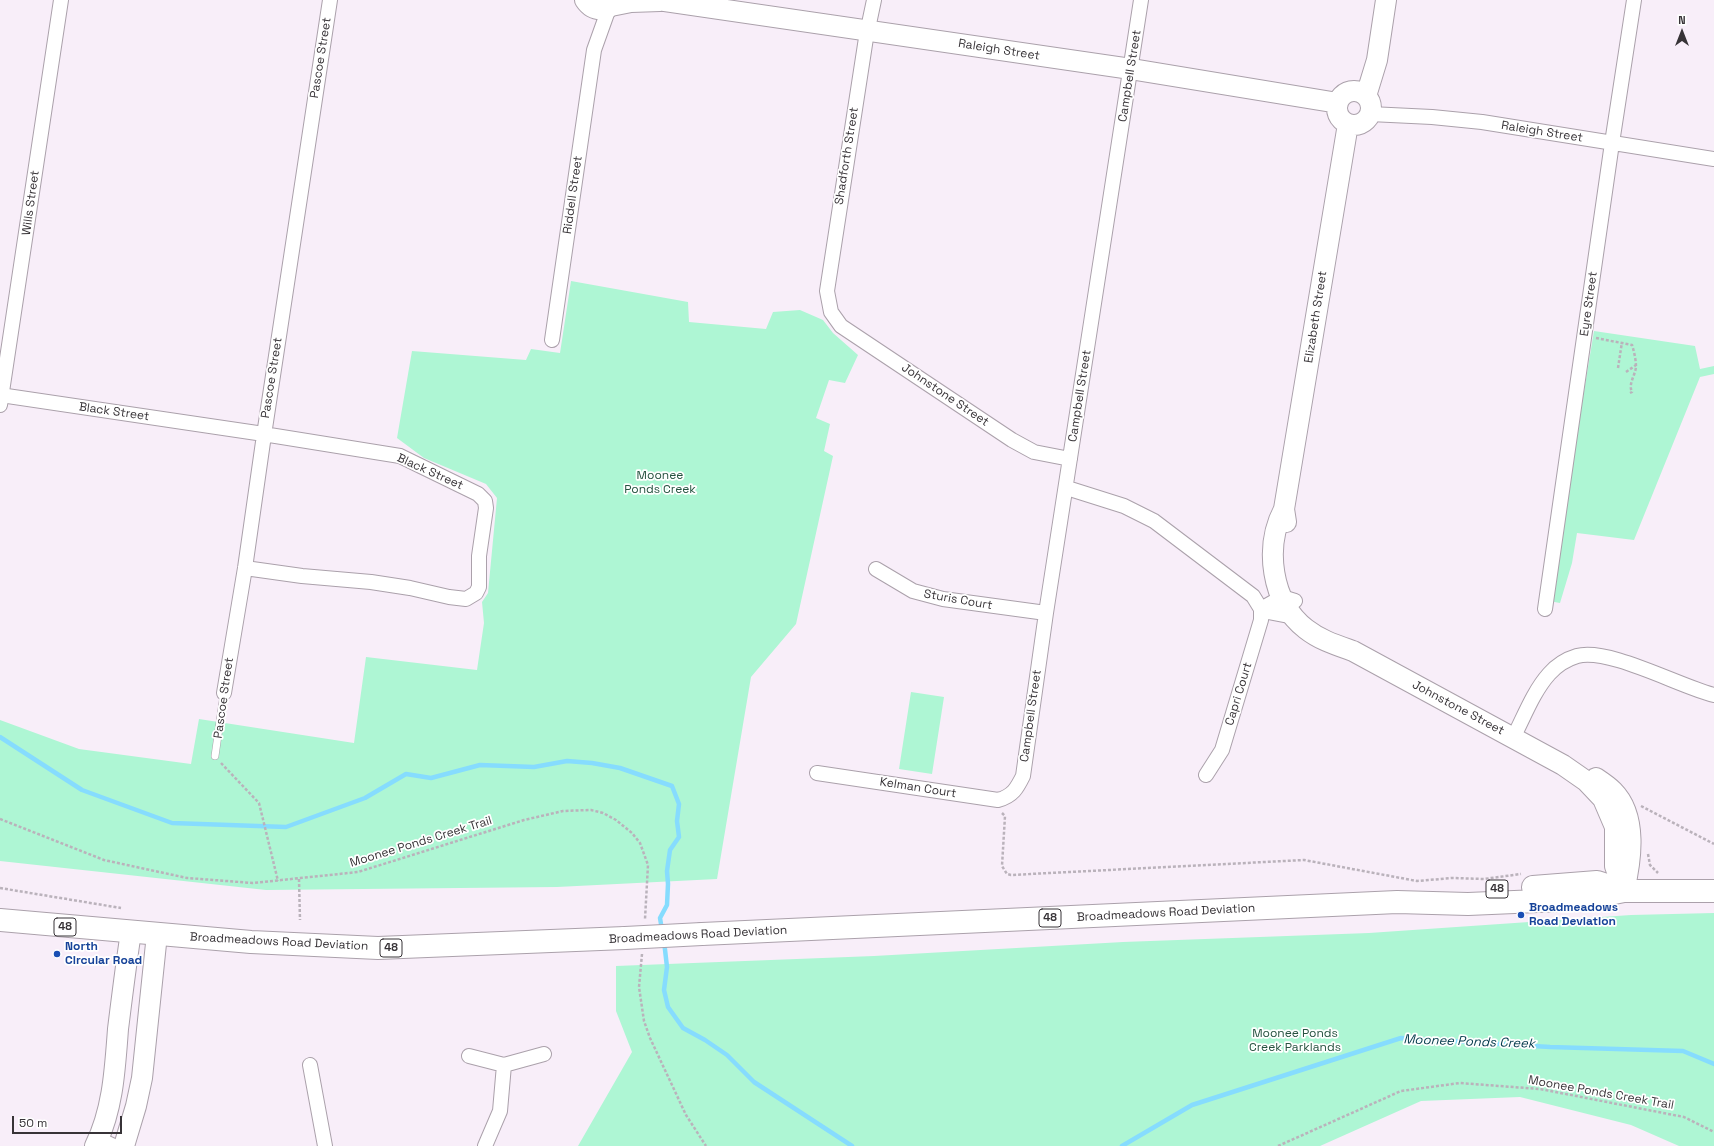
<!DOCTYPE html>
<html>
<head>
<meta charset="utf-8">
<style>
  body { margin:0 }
  #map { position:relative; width:1714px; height:1146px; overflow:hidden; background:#f8eef9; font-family:"Space Grotesk",sans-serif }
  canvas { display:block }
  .north { position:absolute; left:1662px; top:12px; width:40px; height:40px; -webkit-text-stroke:3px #fff; paint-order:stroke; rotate:0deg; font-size:11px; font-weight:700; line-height:16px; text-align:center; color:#373337 }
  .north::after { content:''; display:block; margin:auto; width:14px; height:18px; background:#373337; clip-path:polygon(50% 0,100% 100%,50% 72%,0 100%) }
  .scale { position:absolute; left:12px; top:1116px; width:110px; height:18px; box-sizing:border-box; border:2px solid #373337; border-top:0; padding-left:5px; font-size:12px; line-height:14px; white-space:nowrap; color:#373337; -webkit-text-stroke:3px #fff; paint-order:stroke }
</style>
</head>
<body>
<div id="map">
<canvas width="1714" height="1146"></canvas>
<div class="north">N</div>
<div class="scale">50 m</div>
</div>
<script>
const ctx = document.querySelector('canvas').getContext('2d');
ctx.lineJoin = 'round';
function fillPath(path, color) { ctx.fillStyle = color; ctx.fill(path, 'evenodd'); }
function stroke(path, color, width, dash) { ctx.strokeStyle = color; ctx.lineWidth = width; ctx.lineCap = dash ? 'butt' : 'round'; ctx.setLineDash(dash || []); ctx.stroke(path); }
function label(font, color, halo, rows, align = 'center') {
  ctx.font = font + ' "Space Grotesk",sans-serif'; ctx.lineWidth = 3.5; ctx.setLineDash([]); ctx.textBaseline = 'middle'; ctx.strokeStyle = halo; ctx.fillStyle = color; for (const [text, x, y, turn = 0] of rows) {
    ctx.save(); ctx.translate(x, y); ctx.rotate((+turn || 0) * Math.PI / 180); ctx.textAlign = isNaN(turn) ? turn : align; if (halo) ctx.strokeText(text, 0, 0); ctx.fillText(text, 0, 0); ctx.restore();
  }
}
const green = new Path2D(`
  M 571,281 L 688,302 L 689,322 L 766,329 L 773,312 L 800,310 L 823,320 L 833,333 L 858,355 L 845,383 L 829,380 L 816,418 L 830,424 L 824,451 L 833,456 L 796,624 L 751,677 L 717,879 L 557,887 L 266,890 L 0,861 L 0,720 L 79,749 L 191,764 L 199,719 L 354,743 L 366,657 L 477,670 L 484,623 L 482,602 L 488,593 L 497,498 L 486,484 L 424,458 L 397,438 L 412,351 L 526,360 L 531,349 L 560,353 Z
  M 1594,331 L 1695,346 L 1700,369 L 1714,366 L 1714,374 L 1700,377 L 1634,540 L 1577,533 L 1572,563 L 1560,603 L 1549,601 Z
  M 911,692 L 944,697 L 932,774 L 899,769 Z
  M 1714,913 L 1714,1146 L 1679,1146 L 1631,1125 L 1520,1097 L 1421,1101 L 1320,1146 L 578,1146 L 632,1052 L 616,1011 L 616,966 L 874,956 L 1123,942 L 1369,933 L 1631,915 Z`);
const stream = new Path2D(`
  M 0,737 L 82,790 L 172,823 L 286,827 L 365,798 L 406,774 L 431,778 L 480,765 L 534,767 L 567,761 L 592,763 L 620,768 L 672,786 L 679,804 L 677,821 L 679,837 L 670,850 L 667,871 L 668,884 L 667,905 L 660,918 L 662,930
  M 664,941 L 667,967 L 664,990 L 668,1007 L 683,1028 L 705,1040 L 727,1055 L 754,1082 L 852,1146
  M 1122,1146 L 1192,1105 L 1401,1038 L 1550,1047 L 1683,1051 L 1714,1064`);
const path = new Path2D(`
  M 1596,338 L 1632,345 C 1634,351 1636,360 1636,367 C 1635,376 1628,384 1632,392 L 1630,393
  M 1618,368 L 1622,342
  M 1626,372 L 1636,365
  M 221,763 L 259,803 L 278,881
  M 1641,806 L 1714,844
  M 1002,813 L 1005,816 L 1002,866 L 1007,874 L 1011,875 L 1304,860 L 1417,881 L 1452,878 L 1484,879 L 1521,874
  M 0,819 L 104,860 L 187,878 L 253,883 L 358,872 L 524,820 L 563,811 L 591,810 L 603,813 L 616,820 L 632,833 L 640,843 L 648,865 L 645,919
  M 1648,854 L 1650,865 L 1658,873
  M 299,879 L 300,920
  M 0,888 L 121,908
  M 642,954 L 639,987 L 644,1021 L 650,1038 L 686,1115 L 706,1146
  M 1278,1146 L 1401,1091 L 1460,1083 L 1540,1089 L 1684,1117 L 1714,1132`);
const lane = new Path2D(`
  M 215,756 L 224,693`);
const street = new Path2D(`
  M 874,0 L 866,38 L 827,291 L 831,312 L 841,326 L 1012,440 L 1034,452 L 1070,459
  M 1370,114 L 1432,117 L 1482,122 L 1714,159
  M 552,340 L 594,50 L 609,8
  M 0,395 L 257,433 L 400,456 L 478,494 L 485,501 L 486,508 L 479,556 L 479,587 L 476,593 L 466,599 L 449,597 L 410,588 L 371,582 L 302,576 L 245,568
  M 0,405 L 61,0
  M 1067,488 L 1124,506 L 1154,521 L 1253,596 L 1261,609 L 1268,612 L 1294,617
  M 876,569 L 913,591 L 943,599 L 1046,613
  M 1261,609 L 1282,597 L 1295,601
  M 1545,609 L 1612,143 L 1634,0
  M 224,693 L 245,568 L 264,435 L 330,0
  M 1513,738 C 1524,717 1533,692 1549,674 C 1556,666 1567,659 1577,656 C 1608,647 1681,687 1714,695
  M 817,773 L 998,800 C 1013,796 1017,788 1023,776 L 1046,613 L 1141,0
  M 1206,775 L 1222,750 L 1261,620 L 1261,609
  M 469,1056 L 504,1065 L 544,1054
  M 310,1065 L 325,1146
  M 99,1139 L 114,1146
  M 485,1146 L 500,1111 L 504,1065`);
const secondary = new Path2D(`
  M 585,0 C 593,12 608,13 616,0
  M 658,0 L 1131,69 L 1338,103
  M 611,6 L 631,2 L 660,1
  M1337 108a17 17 0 1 1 34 0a17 17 0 1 1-34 0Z
  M 1366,96 L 1377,60 L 1386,0
  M 1284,509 C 1264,547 1271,602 1306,629 C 1320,640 1336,645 1353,651 L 1563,765 L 1586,781 L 1603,799 L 1615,827 L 1615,866 L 1624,891
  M 1286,522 L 1284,509 L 1348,124
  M 1596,778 C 1602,782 1608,786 1613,791 C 1638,816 1631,861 1624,891
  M 95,1146 C 113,1110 115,1069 118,1029 C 122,997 126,964 131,932
  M 124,1146 L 136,1106 L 142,1078 L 157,934`);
const primary = new Path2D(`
  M 1533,887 L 1597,882 L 1616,888
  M 0,920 L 251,942 L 378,948 L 625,938
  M 702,934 L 1397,902 L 1468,904 L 1584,899 L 1624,891 L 1714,891`);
const primaryBridge = new Path2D(`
  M 625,938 L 702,934`);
const markers = [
  [1521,915,4,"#1a4fb4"],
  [57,954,4,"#1a4fb4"]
];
const shields = [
  [1497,889,22],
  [1050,918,22],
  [65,927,22],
  [391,948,22]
];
const shieldNames = [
  ["48",1497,889],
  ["48",1050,918],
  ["48",65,927],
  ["48",391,948]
];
const streetNames = [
  ["Raleigh Street",999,50,9],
  ["Pascoe Street",321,58,-81],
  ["Campbell Street",1130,76,-81],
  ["Raleigh Street",1542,132,9],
  ["Shadforth Street",847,156,-81],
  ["Riddell Street",573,195,-82],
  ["Wills Street",31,203,-82],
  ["Eyre Street",1589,304,-82],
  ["Elizabeth Street",1316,317,-81],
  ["Pascoe Street",272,378,-81],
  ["Johnstone Street",945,395,34],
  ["Campbell Street",1080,396,-81],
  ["Black Street",114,412,8],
  ["Black Street",430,472,24],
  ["Sturis Court",958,600,10],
  ["Capri Court",1239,694,-73],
  ["Pascoe Street",224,698,-82],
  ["Johnstone Street",1458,708,28],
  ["Campbell Street",1031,716,-82],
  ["Kelman Court",918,788,9],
  ["Moonee Ponds Creek Trail",421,842,-17],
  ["Broadmeadows Road Deviation",1166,913,-3],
  ["Broadmeadows Road Deviation",698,935,-3],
  ["Broadmeadows Road Deviation",279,942,3],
  ["Moonee Ponds Creek Trail",1601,1093,10]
];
const parkNames = [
  ["Moonee",660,476],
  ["Ponds Creek",660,490],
  ["Moonee Ponds",1295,1034],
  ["Creek Parklands",1295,1048]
];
const transitNames = [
  ["Broadmeadows",1529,908],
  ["Road Deviation",1529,922],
  ["North",65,947],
  ["Circular Road",65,961]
];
const waterNames = [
  ["Moonee Ponds Creek",1469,1042,2]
];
fillPath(green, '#aef6d4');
stroke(stream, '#86dcfe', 4.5);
stroke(lane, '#aba1ab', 8);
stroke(street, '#aba1ab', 16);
stroke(secondary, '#aba1ab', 22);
stroke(primary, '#aba1ab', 24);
stroke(path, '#bab2bb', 2.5, [3, 2]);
stroke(lane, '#fff', 7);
stroke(street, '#fff', 14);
stroke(secondary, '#fff', 20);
stroke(primary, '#fff', 22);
stroke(primaryBridge, '#aba1ab', 24, []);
stroke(primaryBridge, '#fff', 22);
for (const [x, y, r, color] of markers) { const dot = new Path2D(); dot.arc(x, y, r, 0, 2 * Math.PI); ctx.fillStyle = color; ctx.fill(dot); stroke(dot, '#fff', 1.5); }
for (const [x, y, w] of shields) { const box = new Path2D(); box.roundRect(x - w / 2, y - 9, w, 18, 3); ctx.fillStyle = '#fff'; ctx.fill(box); stroke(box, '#373337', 1); }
label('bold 11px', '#373337', null, shieldNames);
label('12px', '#373337', '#fff', streetNames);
label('12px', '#265340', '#fff', parkNames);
label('bold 12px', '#164399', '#fff', transitNames, 'left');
label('italic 13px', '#043b4c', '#fff', waterNames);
</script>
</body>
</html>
